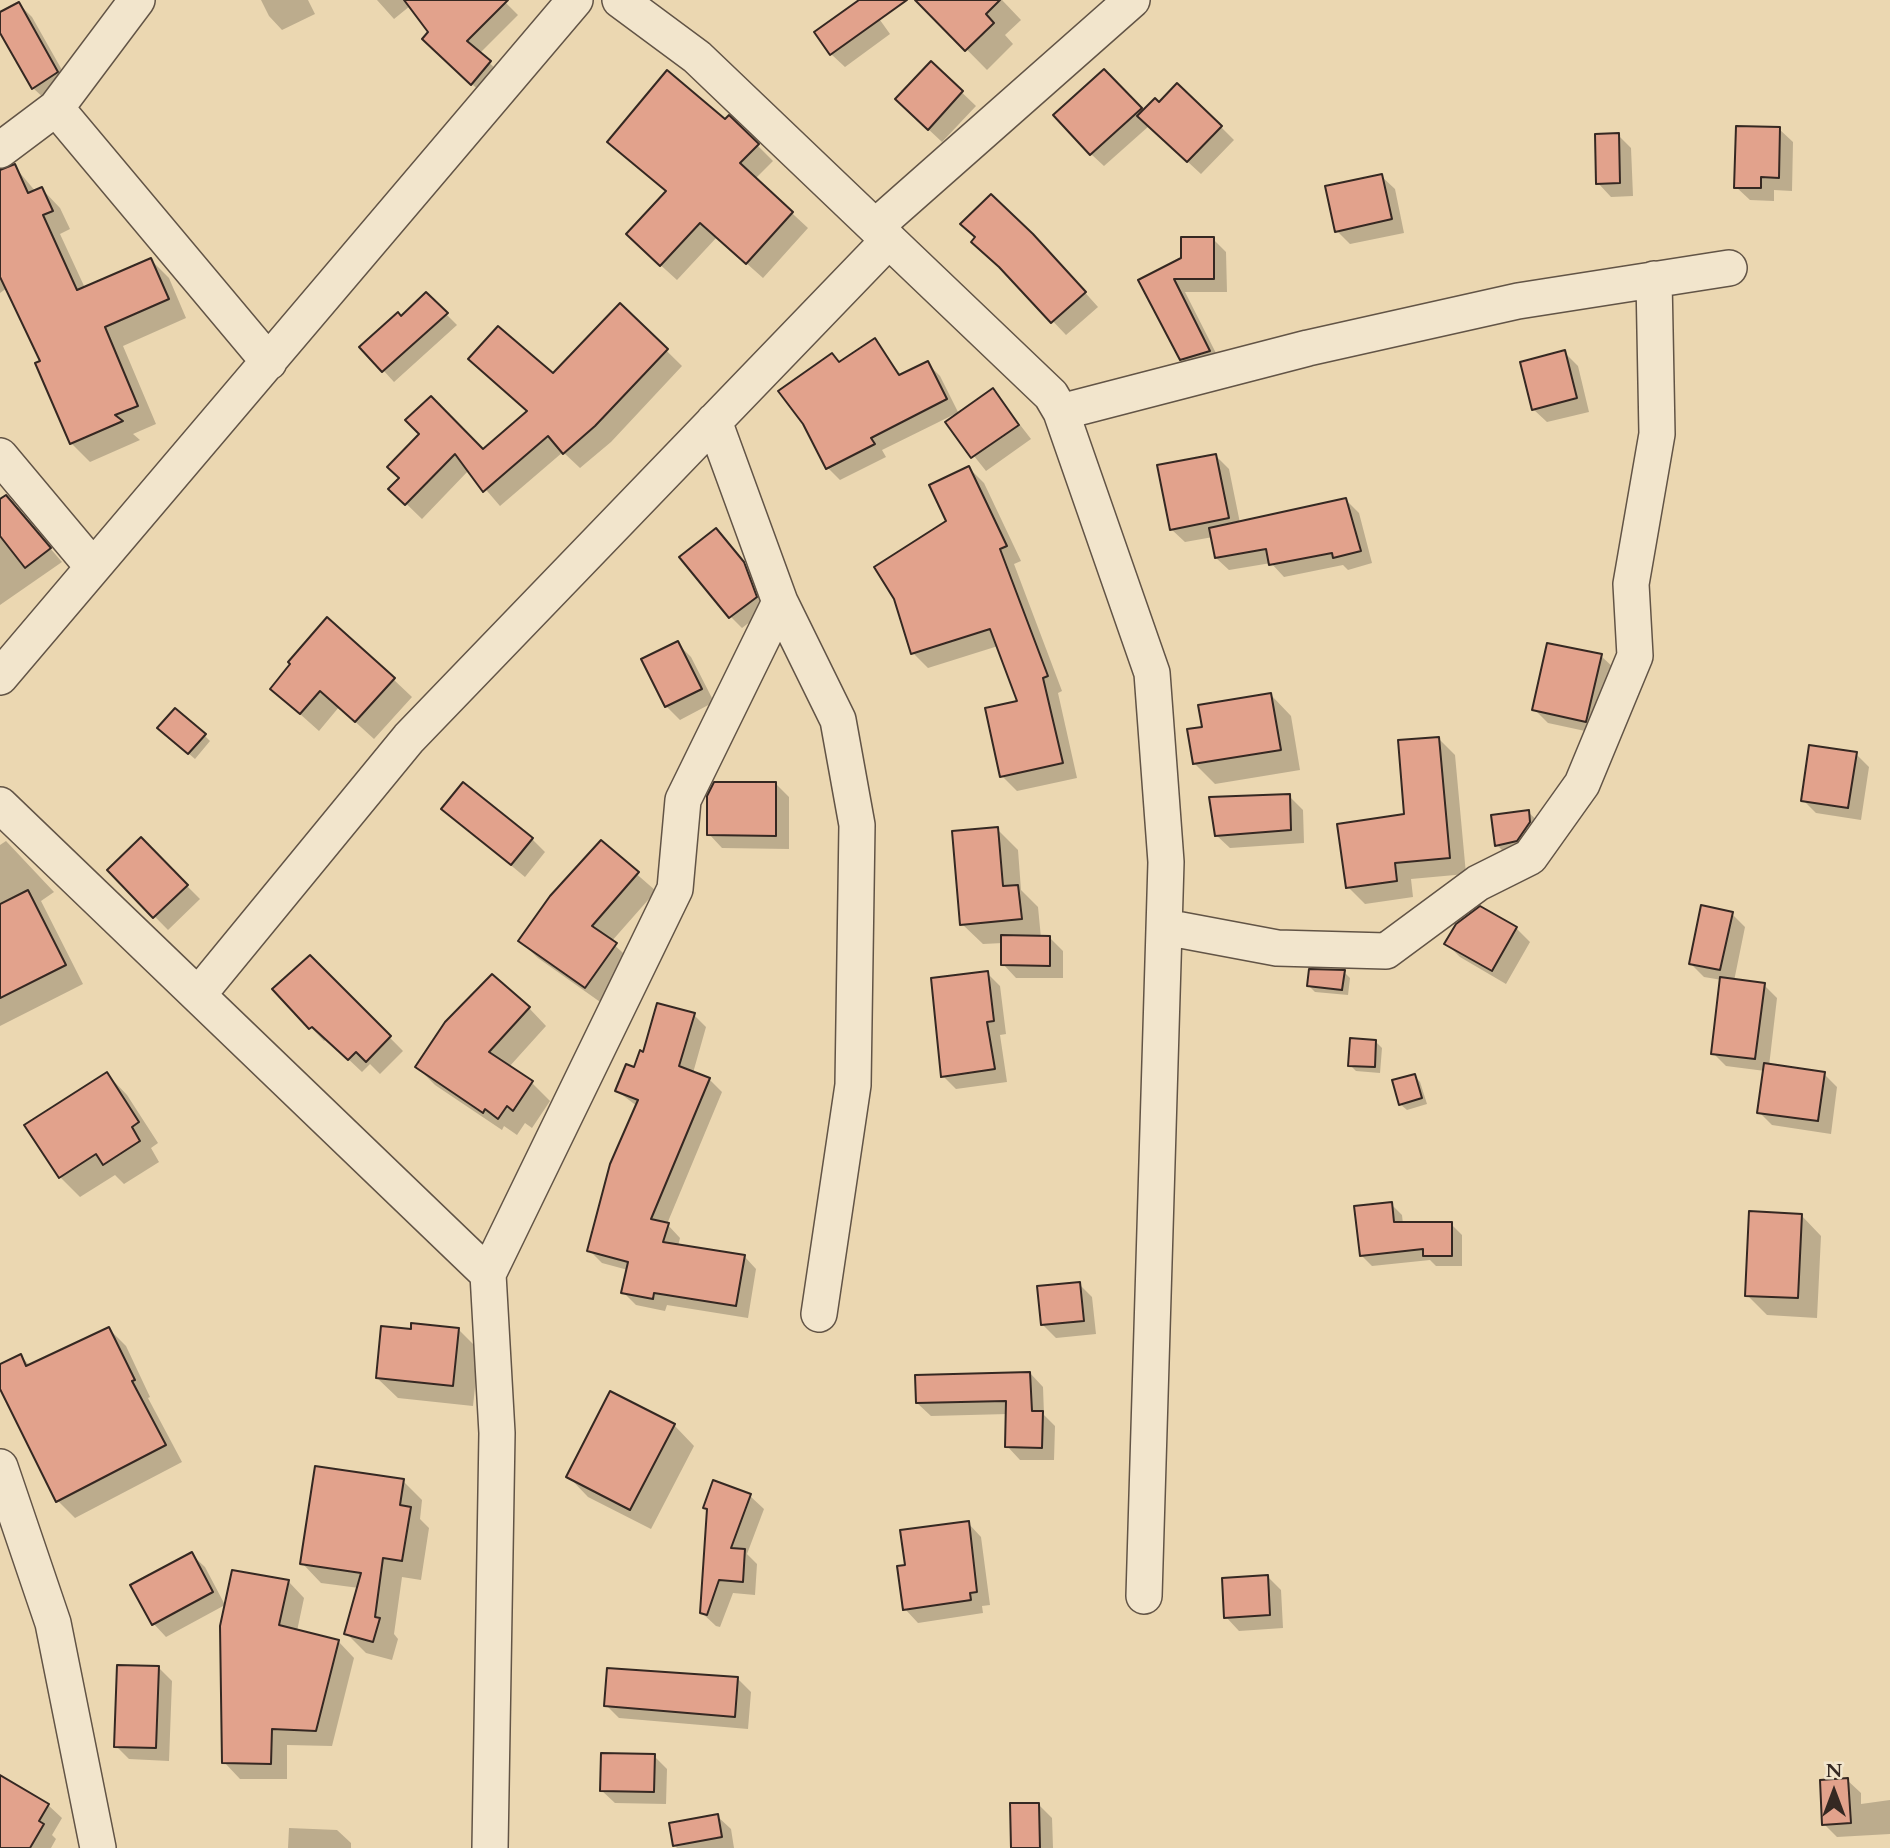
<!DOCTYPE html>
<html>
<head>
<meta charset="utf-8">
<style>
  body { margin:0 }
  #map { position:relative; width:1890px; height:1848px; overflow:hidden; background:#ebd7b1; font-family:Cardo,serif }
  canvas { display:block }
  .north { position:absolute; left:1799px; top:1757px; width:70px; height:70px; -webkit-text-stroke:5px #f2e5cc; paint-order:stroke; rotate:0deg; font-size:19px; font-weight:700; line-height:28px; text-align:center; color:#352822 }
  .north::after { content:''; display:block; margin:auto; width:24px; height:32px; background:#352822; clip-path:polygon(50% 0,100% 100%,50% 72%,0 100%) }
</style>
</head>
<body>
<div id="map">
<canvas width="1890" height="1848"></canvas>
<div class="north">N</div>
</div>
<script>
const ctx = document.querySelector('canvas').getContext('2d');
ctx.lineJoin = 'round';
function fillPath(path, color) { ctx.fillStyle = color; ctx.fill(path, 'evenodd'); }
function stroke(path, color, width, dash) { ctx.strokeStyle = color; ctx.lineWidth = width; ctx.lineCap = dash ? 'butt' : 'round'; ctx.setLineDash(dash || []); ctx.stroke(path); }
const shadow = new Path2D(`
  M 261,0 L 308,0 L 315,14 L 282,30 L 269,16 Z
  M 377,0 L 503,0 L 518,15 L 479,54 L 503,75 L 485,96 L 437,52 L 431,32 L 410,6 L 394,19 Z
  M 918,0 L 1002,0 L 1021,20 L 1005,35 L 1013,44 L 987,70 Z
  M 19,4 L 32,17 L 71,86 L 47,101 L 33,88 L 0,29 L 0,14 Z
  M 875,13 L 890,34 L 845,67 L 831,54 Z
  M 931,63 L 976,106 L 942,142 L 910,112 Z
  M 1104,72 L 1144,112 L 1221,127 L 1234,140 L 1201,174 L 1149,126 L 1104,166 L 1091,154 Z
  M 729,117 L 773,161 L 755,179 L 808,228 L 763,278 L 717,237 L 677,280 L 644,250 L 667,193 L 609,142 L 725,121 Z
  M 1779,129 L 1793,142 L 1792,191 L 1774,190 L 1774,201 L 1750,200 L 1736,187 Z
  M 1618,135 L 1631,148 L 1633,196 L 1611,197 L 1598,183 Z
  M 15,167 L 36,192 L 42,189 L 60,208 L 70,229 L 60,234 L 85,288 L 151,260 L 169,278 L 186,318 L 123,346 L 156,424 L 133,434 L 140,440 L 90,462 L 71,443 L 42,362 L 7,288 L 0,293 L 0,174 Z
  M 1381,176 L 1395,189 L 1404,233 L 1350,244 L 1337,231 Z
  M 1213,239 L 1226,252 L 1227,292 L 1185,292 L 1222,365 L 1194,373 L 1181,359 L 1141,281 L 1183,259 Z
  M 1047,250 L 1098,307 L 1066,335 L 1009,275 Z
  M 426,294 L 457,325 L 394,382 L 362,347 L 401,318 Z
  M 620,305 L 682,366 L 611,442 L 580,468 L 563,452 L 500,506 L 469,470 L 422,519 L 391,489 L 401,478 L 421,434 L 483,451 L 528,412 L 553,376 Z
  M 874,341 L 902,376 L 927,363 L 940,376 L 959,414 L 993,390 L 1031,439 L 986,471 L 947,422 L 955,414 L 882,450 L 886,457 L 840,480 L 828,468 L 840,363 Z
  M 1564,352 L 1578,366 L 1589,412 L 1547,422 L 1533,409 Z
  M 1216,456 L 1229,469 L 1240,523 L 1346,500 L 1359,513 L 1372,563 L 1348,570 L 1343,565 L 1284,577 L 1271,563 L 1229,570 L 1216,558 L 1213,537 L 1185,542 L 1171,529 Z
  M 969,468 L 984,483 L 1021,561 L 1014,564 L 1062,691 L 1058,693 L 1077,778 L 1017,791 L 1002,776 L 1019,702 L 998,646 L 928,668 L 913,653 L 948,522 Z
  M 6,497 L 62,562 L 0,605 L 0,501 Z
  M 727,541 L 755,576 L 767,609 L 742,628 L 730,616 Z
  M 677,643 L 691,657 L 714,702 L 680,720 L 666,706 Z
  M 1601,656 L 1615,669 L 1599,734 L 1548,723 L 1534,709 Z
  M 393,679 L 412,697 L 374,739 L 339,707 L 319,731 L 272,689 Z
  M 1271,695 L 1291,716 L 1300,770 L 1215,784 L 1194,763 L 1204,728 Z
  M 166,734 L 204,735 L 210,741 L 195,759 Z
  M 1438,738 L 1455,755 L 1466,874 L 1411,879 L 1413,897 L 1365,904 L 1348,887 L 1406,816 Z
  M 1856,754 L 1869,767 L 1861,820 L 1816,813 L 1803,800 Z
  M 776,784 L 789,797 L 789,849 L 722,848 L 709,834 Z
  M 1289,796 L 1303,810 L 1304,843 L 1230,848 L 1216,835 Z
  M 443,809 L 532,839 L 545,852 L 525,877 Z
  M 1528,812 L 1542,825 L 1510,858 L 1497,845 Z
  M 997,829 L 1018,850 L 1021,890 L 1038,907 L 1041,938 L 1050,938 L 1063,951 L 1063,978 L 1016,978 L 1003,964 L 1003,943 L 983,944 L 962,924 Z
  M 141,840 L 200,899 L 168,930 L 109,870 Z
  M 6,841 L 54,892 L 41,901 L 83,984 L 0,1026 L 0,845 Z
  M 601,843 L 656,891 L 611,942 L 633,962 L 603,1004 L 538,958 L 520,941 Z
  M 1481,908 L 1516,928 L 1530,942 L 1506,984 L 1460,957 L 1447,944 Z
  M 1732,914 L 1745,927 L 1734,981 L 1764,985 L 1777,998 L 1769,1066 L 1824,1074 L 1837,1087 L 1831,1134 L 1772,1125 L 1759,1112 L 1765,1071 L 1726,1066 L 1713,1053 L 1722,980 L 1704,977 L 1690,963 Z
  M 310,957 L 403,1051 L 380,1074 L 370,1064 L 362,1072 L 327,1039 L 324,1041 L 275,990 Z
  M 1344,972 L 1350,978 L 1348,995 L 1315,992 L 1309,986 Z
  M 987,973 L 1000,986 L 1006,1034 L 1000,1035 L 1007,1082 L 956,1089 L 943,1076 Z
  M 529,1008 L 546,1026 L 509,1067 L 532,1083 L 550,1101 L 532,1128 L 525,1123 L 517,1135 L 504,1126 L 502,1130 L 435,1085 L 417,1067 Z
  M 694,1015 L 706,1027 L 693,1073 L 709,1079 L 722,1092 L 667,1224 L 680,1238 L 678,1246 L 744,1256 L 756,1269 L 748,1318 L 667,1305 L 665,1311 L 636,1305 L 623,1292 L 628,1270 L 602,1263 L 589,1250 L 637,1106 L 617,1091 L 644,1054 Z
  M 1375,1041 L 1382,1048 L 1380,1073 L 1356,1071 L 1350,1065 Z
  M 107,1074 L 127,1095 L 158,1143 L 151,1148 L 159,1162 L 124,1184 L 115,1175 L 80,1197 L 60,1177 Z
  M 1414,1075 L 1420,1082 L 1427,1104 L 1407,1110 L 1400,1104 Z
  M 1391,1204 L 1402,1215 L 1403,1224 L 1451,1224 L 1462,1235 L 1462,1266 L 1436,1266 L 1430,1260 L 1372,1266 L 1361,1255 Z
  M 1801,1215 L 1821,1236 L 1817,1318 L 1767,1315 L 1747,1295 Z
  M 1079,1284 L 1092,1297 L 1096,1334 L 1056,1338 L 1043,1325 Z
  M 109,1329 L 126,1346 L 150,1397 L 148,1398 L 182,1462 L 75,1518 L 58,1501 L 0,1384 L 0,1366 L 21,1356 L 30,1366 Z
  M 459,1330 L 479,1350 L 473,1406 L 398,1398 L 377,1378 L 412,1331 Z
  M 1030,1373 L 1043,1387 L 1044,1415 L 1055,1426 L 1054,1460 L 1020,1460 L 1007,1446 L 1008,1414 L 931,1416 L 917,1403 Z
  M 674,1425 L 694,1446 L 651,1529 L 588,1497 L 568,1476 Z
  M 403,1481 L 422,1500 L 420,1519 L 429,1528 L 421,1580 L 402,1577 L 394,1634 L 398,1639 L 392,1660 L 366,1653 L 346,1633 L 359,1588 L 321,1583 L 302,1563 Z
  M 750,1496 L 764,1509 L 747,1554 L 757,1564 L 755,1595 L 733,1593 L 720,1627 L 716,1626 L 702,1613 L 708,1511 L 705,1508 Z
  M 968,1523 L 981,1537 L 990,1605 L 982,1606 L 983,1613 L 918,1623 L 905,1609 L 906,1566 Z
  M 191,1554 L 205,1567 L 225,1605 L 166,1637 L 153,1623 Z
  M 1268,1577 L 1281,1590 L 1283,1628 L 1239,1631 L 1226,1617 Z
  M 288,1581 L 304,1598 L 297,1631 L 338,1641 L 354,1658 L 332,1746 L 287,1745 L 287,1779 L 240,1779 L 224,1762 Z
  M 159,1668 L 172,1681 L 169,1761 L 129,1759 L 116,1746 Z
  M 738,1679 L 751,1692 L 748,1729 L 619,1718 L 606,1705 Z
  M 654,1756 L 667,1769 L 666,1804 L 615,1803 L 601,1790 Z
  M 1847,1780 L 1861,1793 L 1861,1804 L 1890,1800 L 1890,1834 L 1837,1837 L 1824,1824 Z
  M 0,1791 L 48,1805 L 62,1818 L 52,1835 L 56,1839 L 51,1848 L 0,1848 Z
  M 1038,1804 L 1052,1818 L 1053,1848 L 1013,1848 Z
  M 717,1816 L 731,1829 L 734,1848 L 677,1848 L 674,1845 Z
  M 289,1828 L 337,1830 L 351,1843 L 351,1848 L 288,1848 Z`);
const building = new Path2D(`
  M 404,0 L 508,0 L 467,41 L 491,61 L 471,85 L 422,39 L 428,32 Z
  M 859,0 L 907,0 L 830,55 L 814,32 Z
  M 915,0 L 1000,0 L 986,14 L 994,23 L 965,51 Z
  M 19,2 L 58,72 L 32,89 L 0,33 L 0,12 Z
  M 931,61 L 963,91 L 928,130 L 895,99 Z
  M 1104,69 L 1142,108 L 1090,155 L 1053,115 Z
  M 667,70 L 725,119 L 729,115 L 759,144 L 740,163 L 793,212 L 746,264 L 700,223 L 660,266 L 626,234 L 666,191 L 607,142 Z
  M 1177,83 L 1222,126 L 1187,162 L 1137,116 L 1155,98 L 1159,102 Z
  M 1736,126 L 1780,127 L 1779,178 L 1761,177 L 1761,188 L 1734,188 Z
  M 1619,133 L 1620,183 L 1596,184 L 1595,134 Z
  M 15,164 L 28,193 L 42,187 L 53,211 L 43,215 L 77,290 L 151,258 L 169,299 L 105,327 L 138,406 L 115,415 L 123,421 L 70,444 L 35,363 L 40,361 L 0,277 L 0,170 Z
  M 1382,174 L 1392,219 L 1335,232 L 1325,186 Z
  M 991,194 L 1033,234 L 1086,292 L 1051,323 L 999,267 L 971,242 L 975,237 L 960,224 Z
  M 1181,237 L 1214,237 L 1214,279 L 1174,279 L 1210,351 L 1180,360 L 1138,280 L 1181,258 Z
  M 426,292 L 448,313 L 382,372 L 359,347 L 398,312 L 401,316 Z
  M 620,303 L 668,349 L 595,426 L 563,454 L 548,436 L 483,492 L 455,454 L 405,505 L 388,489 L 399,478 L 387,467 L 419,434 L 405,420 L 431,396 L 483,449 L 527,411 L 468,359 L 498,326 L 553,373 Z
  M 875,338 L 899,375 L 928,361 L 947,399 L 871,438 L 875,444 L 826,469 L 803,424 L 778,391 L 832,353 L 839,362 Z
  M 1565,350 L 1577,398 L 1532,410 L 1520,362 Z
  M 993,388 L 1019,425 L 971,458 L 945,422 Z
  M 1216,454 L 1229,518 L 1170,530 L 1157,465 Z
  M 969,466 L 1007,546 L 1000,549 L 1048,676 L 1043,678 L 1063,763 L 1000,777 L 985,708 L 1017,701 L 990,629 L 911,654 L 894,599 L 874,567 L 946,521 L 929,485 Z
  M 6,495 L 51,548 L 25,568 L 0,536 L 0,499 Z
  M 1346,498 L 1361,551 L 1333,558 L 1332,553 L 1269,565 L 1266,549 L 1215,558 L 1209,528 Z
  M 716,528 L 744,562 L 757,597 L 729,618 L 679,557 Z
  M 327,617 L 395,678 L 355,722 L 320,691 L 300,714 L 270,689 L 290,664 L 288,662 Z
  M 678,641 L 702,689 L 665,707 L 641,659 Z
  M 1547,643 L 1602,654 L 1586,722 L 1532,710 Z
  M 1271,693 L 1281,750 L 1193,764 L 1187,729 L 1202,727 L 1198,705 Z
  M 175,708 L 206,734 L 188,754 L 157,728 Z
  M 1439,737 L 1450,858 L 1395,863 L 1397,881 L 1346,888 L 1337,824 L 1404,814 L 1398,740 Z
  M 1809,745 L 1857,752 L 1848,808 L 1801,801 Z
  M 463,782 L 533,838 L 511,865 L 441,809 Z
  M 714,782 L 776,782 L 776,836 L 707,835 L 707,796 Z
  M 1290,794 L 1291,830 L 1215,836 L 1209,797 Z
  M 1529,810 L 1530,822 L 1517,841 L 1495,846 L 1491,815 Z
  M 998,827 L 1003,886 L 1018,885 L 1022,919 L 960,925 L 952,831 Z
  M 141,837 L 188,885 L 153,918 L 107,870 Z
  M 601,840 L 639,872 L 592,926 L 617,943 L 585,988 L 518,941 L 550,896 Z
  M 28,890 L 66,965 L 0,998 L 0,904 Z
  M 1701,905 L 1733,912 L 1720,970 L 1689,964 Z
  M 1480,906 L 1517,927 L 1492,971 L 1444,944 L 1456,924 Z
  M 1001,935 L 1050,936 L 1050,966 L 1001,965 Z
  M 310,955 L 391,1036 L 366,1062 L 356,1052 L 348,1060 L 312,1027 L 309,1029 L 272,989 Z
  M 1309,969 L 1345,970 L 1342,990 L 1307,986 Z
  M 988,971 L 994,1021 L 987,1022 L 995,1069 L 941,1077 L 931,978 Z
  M 492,974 L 530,1007 L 489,1052 L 533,1081 L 513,1111 L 507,1106 L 498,1119 L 485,1109 L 483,1113 L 415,1067 L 445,1022 Z
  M 1720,977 L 1765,983 L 1755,1059 L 1711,1054 Z
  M 657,1003 L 695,1013 L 679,1066 L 710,1078 L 651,1219 L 669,1223 L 663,1242 L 745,1255 L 736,1306 L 654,1293 L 653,1299 L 621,1293 L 628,1262 L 587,1251 L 610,1164 L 638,1100 L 615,1091 L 626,1064 L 634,1067 L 640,1050 L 643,1052 Z
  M 1350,1038 L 1376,1040 L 1375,1067 L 1348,1066 Z
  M 1764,1063 L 1825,1072 L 1818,1121 L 1757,1113 Z
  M 107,1072 L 139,1122 L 132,1127 L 140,1141 L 103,1165 L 96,1154 L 59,1178 L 24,1125 Z
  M 1415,1074 L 1422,1098 L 1399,1105 L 1392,1080 Z
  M 1392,1202 L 1394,1222 L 1452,1222 L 1452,1256 L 1423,1256 L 1423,1249 L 1360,1256 L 1354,1206 Z
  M 1749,1211 L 1802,1214 L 1798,1298 L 1745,1296 Z
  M 1080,1282 L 1084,1321 L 1041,1325 L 1037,1286 Z
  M 411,1323 L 459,1328 L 453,1386 L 376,1378 L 381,1326 L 411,1329 Z
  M 109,1327 L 135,1380 L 132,1381 L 166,1445 L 56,1502 L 0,1389 L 0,1364 L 21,1354 L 26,1366 Z
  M 1030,1372 L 1032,1411 L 1043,1411 L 1042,1448 L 1005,1447 L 1006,1401 L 916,1403 L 915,1375 Z
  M 610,1391 L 675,1424 L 630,1510 L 566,1477 Z
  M 315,1466 L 404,1479 L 400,1505 L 411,1507 L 402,1561 L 383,1558 L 375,1617 L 380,1618 L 373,1642 L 344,1634 L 361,1573 L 300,1564 Z
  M 713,1480 L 751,1494 L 731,1548 L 745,1549 L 743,1582 L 719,1580 L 707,1615 L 700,1613 L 707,1509 L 703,1508 Z
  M 969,1521 L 977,1592 L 970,1593 L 971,1600 L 903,1610 L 897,1566 L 905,1565 L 900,1530 Z
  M 192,1552 L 213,1592 L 152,1625 L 130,1585 Z
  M 232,1570 L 289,1580 L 279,1625 L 339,1640 L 316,1731 L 272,1729 L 271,1764 L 222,1763 L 220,1626 Z
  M 1268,1575 L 1270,1615 L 1224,1618 L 1222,1578 Z
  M 117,1665 L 159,1666 L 156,1748 L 114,1747 Z
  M 607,1668 L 738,1677 L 735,1717 L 604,1706 Z
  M 601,1753 L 655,1754 L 654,1792 L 600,1791 Z
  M 0,1775 L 49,1804 L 39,1821 L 44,1824 L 30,1848 L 0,1848 Z
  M 1848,1778 L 1851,1823 L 1822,1825 L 1820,1780 Z
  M 1010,1803 L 1039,1803 L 1040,1848 L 1011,1848 Z
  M 718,1814 L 722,1837 L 673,1846 L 669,1823 Z`);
const street = new Path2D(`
  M 620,0 L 697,57 L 1051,395 L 1061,412 L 1152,673 L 1166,862 L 1144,1596
  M 56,108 L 269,362
  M 0,150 L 56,108 L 137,0
  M 875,227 L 1132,0
  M 1061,412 L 1308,348 L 1518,301 L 1729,268
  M 714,421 L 780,602 L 838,720 L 857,825 L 853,1085 L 819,1314
  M 0,456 L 93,567
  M 0,677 L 575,0
  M 0,805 L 488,1274 L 497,1433 L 490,1848
  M 1165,927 L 1277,948 L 1386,951 L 1478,883 L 1530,857 L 1582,784 L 1635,656 L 1631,584 L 1657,434 L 1654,279
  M 198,995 L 409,738 L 889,240
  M 488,1274 L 675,889 L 683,800 L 780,602
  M 0,1467 L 53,1623 L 98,1848`);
fillPath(shadow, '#0003');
fillPath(building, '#e2a28c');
stroke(building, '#352822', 2);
stroke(street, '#625446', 38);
stroke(street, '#f2e5cc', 35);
</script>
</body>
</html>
